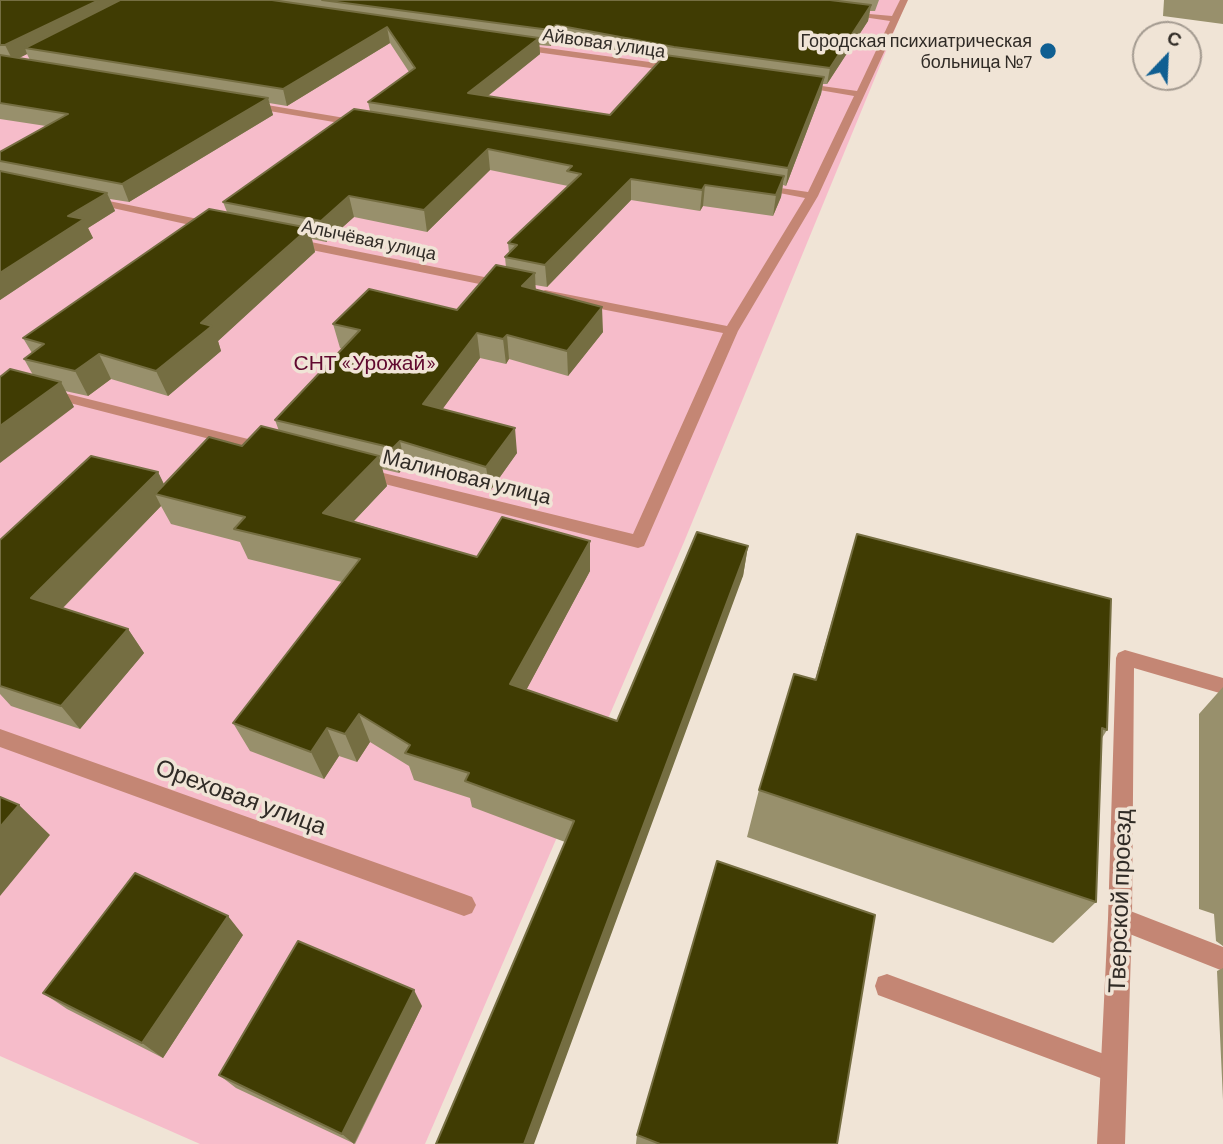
<!DOCTYPE html>
<html>
<head>
<meta charset="utf-8">
<style>
  body { margin:0 }
  #map { position:relative; width:1223px; height:1144px; overflow:hidden; background:#f0e4d6; font-family:Barlow,sans-serif }
  canvas { display:block }
  .north { position:absolute; left:1132px; top:21px; width:70px; height:70px; box-sizing:border-box; background:#f0e4d6; border:2px solid #a39a90; border-radius:50%; rotate:23deg; font-size:19px; font-weight:700; line-height:28px; text-align:center; color:#302b26 }
  .north::after { content:''; display:block; margin:auto; width:24px; height:32px; background:#105f92; clip-path:polygon(50% 0,100% 100%,50% 72%,0 100%) }
</style>
</head>
<body>
<div id="map">
<canvas width="1223" height="1144"></canvas>
<div class="north">С</div>
</div>
<script>
const ctx = document.querySelector('canvas').getContext('2d');
ctx.lineJoin = 'round';
function fillPath(path, color) { ctx.fillStyle = color; ctx.fill(path, 'evenodd'); }
function stroke(path, color, width, dash) { ctx.strokeStyle = color; ctx.lineWidth = width; ctx.lineCap = dash ? 'butt' : 'round'; ctx.setLineDash(dash || []); ctx.stroke(path); }
function label(font, color, halo, rows, align = 'center') {
  ctx.font = font + ' Barlow,sans-serif'; ctx.lineWidth = 7; ctx.setLineDash([]); ctx.textBaseline = 'middle'; ctx.strokeStyle = halo; ctx.fillStyle = color; for (const [text, x, y, turn = 0] of rows) {
    ctx.save(); ctx.translate(x, y); ctx.rotate((+turn || 0) * Math.PI / 180); ctx.textAlign = isNaN(turn) ? turn : align; if (halo) ctx.strokeText(text, 0, 0); ctx.fillText(text, 0, 0); ctx.restore();
  }
}
const green = new Path2D(`
  M 0,0 L 907,0 L 684,542 L 425,1144 L 200,1144 L 0,1056 Z`);
const service = new Path2D(`
  M 1120,907 L 1223,947 L 1223,971 L 1112,927 L 1108,919 L 1112,911 Z
  M 887,974 L 1123,1061 L 1127,1070 L 1123,1079 L 1114,1083 L 878,995 L 875,986 L 878,977 Z`);
const minor = new Path2D(`
  M 900,0 L 908,0 L 818,196 L 738,331 L 644,546 L 638,548 L 357,477 L 355,473 L 357,469 L 363,468 L 633,534 L 723,333 L 545,298 L 539,294 L 545,290 L 727,326 L 805,198 L 754,188 L 760,185 L 808,192 L 854,96 L 796,86 L 801,83 L 857,91 L 890,21 L 843,14 L 847,12 L 892,16 Z
  M 517,44 L 679,66 L 684,69 L 679,72 L 514,49 Z
  M 249,102 L 363,121 L 368,124 L 363,127 L 246,107 L 244,105 Z
  M 89,197 L 213,222 L 219,226 L 213,230 L 85,202 L 85,198 Z
  M 291,238 L 504,281 L 510,285 L 504,289 L 287,245 L 285,242 Z
  M 0,377 L 268,444 L 276,449 L 268,454 L 0,385 Z
  M 1125,650 L 1223,678 L 1223,694 L 1134,668 L 1132,919 L 1125,1144 L 1097,1144 L 1108,919 L 1116,658 L 1118,653 Z
  M 0,729 L 464,894 L 472,897 L 476,905 L 472,913 L 464,916 L 0,747 Z`);
const wall = new Path2D(`
  M 0,0 L 879,0 L 875,11 L 870,11 L 868,21 L 827,84 L 823,84 L 821,94 L 786,186 L 783,185 L 781,197 L 773,216 L 703,206 L 700,211 L 631,200 L 547,287 L 535,285 L 536,290 L 603,332 L 568,376 L 509,359 L 506,364 L 480,358 L 442,409 L 517,453 L 490,491 L 405,466 L 399,473 L 382,469 L 387,486 L 354,521 L 477,557 L 590,541 L 590,571 L 526,690 L 617,721 L 748,546 L 743,576 L 565,842 L 472,807 L 470,798 L 414,780 L 409,766 L 370,742 L 357,762 L 339,756 L 324,779 L 250,751 L 233,723 L 342,582 L 248,559 L 240,542 L 171,524 L 161,506 L 63,608 L 128,629 L 144,653 L 80,729 L 11,706 L 0,694 L 0,540 L 158,472 L 164,484 L 242,446 L 279,431 L 275,420 L 342,349 L 340,348 L 333,324 L 457,310 L 506,268 L 505,257 L 509,253 L 508,243 L 568,186 L 490,170 L 427,232 L 354,217 L 326,242 L 312,239 L 315,252 L 218,341 L 221,351 L 168,396 L 111,379 L 88,396 L 65,391 L 74,407 L 33,375 L 24,359 L 32,353 L 23,338 L 227,212 L 223,202 L 370,111 L 368,102 L 409,72 L 390,43 L 287,106 L 269,103 L 273,115 L 129,202 L 110,199 L 115,211 L 88,228 L 93,238 L 0,300 L 0,152 L 46,126 L 0,119 ZM 557,41 L 660,61 L 610,115 L 488,96 L 540,54 L 539,45 L 550,46 ZM 27,54 L 30,60 L 19,58 Z
  M 1164,0 L 1223,0 L 1223,24 L 1163,16 Z
  M 857,534 L 1107,730 L 1102,738 L 1096,902 L 1053,943 L 747,837 L 759,790 L 815,680 Z
  M 1223,687 L 1223,946 L 1216,941 L 1214,914 L 1199,909 L 1199,714 Z
  M 243,935 L 163,1058 L 67,1009 L 43,993 Z
  M 1223,968 L 1223,1100 L 1217,971 Z
  M 422,1006 L 355,1144 L 236,1088 L 219,1075 Z
  M 637,1135 L 837,1144 L 636,1144 Z`);
const shadedWall = new Path2D(`
  M 99,0 L 135,0 L 25,48 L 27,54 L 13,61 L 5,45 Z
  M 871,5 L 868,21 L 827,84 L 830,68 Z
  M 556,25 L 557,41 L 550,46 L 550,30 Z
  M 387,27 L 390,43 L 287,106 L 283,89 Z
  M 539,38 L 540,54 L 470,110 L 468,93 Z
  M 824,77 L 821,94 L 786,186 L 788,168 Z
  M 268,98 L 273,115 L 129,202 L 122,184 Z
  M 488,149 L 490,170 L 427,232 L 424,210 Z
  M 784,176 L 781,197 L 773,216 L 776,195 Z
  M 631,179 L 631,200 L 547,287 L 545,265 Z
  M 705,185 L 703,206 L 700,211 L 702,190 Z
  M 107,193 L 115,211 L 88,228 L 93,238 L 0,300 L 0,273 L 68,216 Z
  M 349,196 L 354,217 L 326,242 L 321,221 Z
  M 309,228 L 315,252 L 218,341 L 221,351 L 168,396 L 156,371 L 201,323 Z
  M 535,273 L 536,297 L 522,286 Z
  M 602,307 L 603,332 L 568,376 L 567,351 Z
  M 477,333 L 480,358 L 428,429 L 423,404 Z
  M 507,335 L 509,359 L 506,364 L 503,339 Z
  M 99,354 L 111,379 L 88,396 L 75,371 Z
  M 61,382 L 74,407 L 0,463 L 0,426 Z
  M 515,428 L 517,453 L 490,491 L 486,467 Z
  M 400,441 L 405,466 L 399,473 L 393,448 Z
  M 379,456 L 387,486 L 333,543 L 323,513 Z
  M 158,472 L 170,497 L 155,494 L 161,506 L 49,622 L 31,598 Z
  M 590,541 L 590,571 L 514,713 L 510,684 Z
  M 748,546 L 743,576 L 534,1144 L 524,1144 Z
  M 128,629 L 144,653 L 80,729 L 61,706 Z
  M 359,714 L 370,742 L 357,762 L 345,734 Z
  M 327,728 L 339,756 L 324,779 L 311,752 Z
  M 19,805 L 50,835 L 0,896 L 0,827 Z
  M 228,916 L 243,935 L 163,1058 L 142,1043 Z
  M 414,990 L 422,1006 L 354,1144 L 342,1134 Z`);
const building = new Path2D(`
  M 0,0 L 99,0 L 5,45 L 0,45 Z
  M 120,0 L 272,0 L 539,38 L 468,93 L 610,115 L 665,55 L 824,77 L 788,168 L 368,102 L 415,68 L 387,27 L 283,89 L 25,48 Z
  M 322,0 L 830,0 L 871,5 L 830,68 L 674,47 L 556,25 L 550,30 Z
  M 0,55 L 268,98 L 122,184 L 0,161 L 0,152 L 68,114 L 0,103 Z
  M 354,109 L 784,176 L 776,195 L 705,185 L 702,190 L 631,179 L 545,265 L 505,257 L 517,245 L 508,243 L 581,174 L 567,171 L 572,166 L 488,149 L 424,210 L 349,196 L 321,221 L 223,202 Z
  M 0,171 L 107,193 L 68,216 L 84,219 L 0,273 Z
  M 209,209 L 309,228 L 201,323 L 212,326 L 156,371 L 99,354 L 75,371 L 24,359 L 44,344 L 23,338 Z
  M 496,265 L 535,273 L 522,286 L 602,307 L 567,351 L 507,335 L 503,339 L 477,333 L 423,404 L 515,428 L 486,467 L 400,441 L 393,448 L 275,420 L 360,330 L 333,324 L 369,289 L 457,310 Z
  M 10,369 L 61,382 L 0,426 L 0,377 Z
  M 261,426 L 379,456 L 323,513 L 477,557 L 502,517 L 590,541 L 510,684 L 617,721 L 697,532 L 748,546 L 524,1144 L 436,1144 L 574,821 L 465,781 L 469,773 L 405,753 L 410,745 L 359,714 L 345,734 L 327,728 L 311,752 L 233,723 L 360,559 L 234,529 L 245,517 L 155,494 L 209,437 L 242,446 Z
  M 91,456 L 158,472 L 31,598 L 128,629 L 61,706 L 0,686 L 0,540 Z
  M 857,534 L 1111,599 L 1107,730 L 1102,728 L 1096,902 L 759,790 L 794,674 L 816,680 Z
  M 0,797 L 19,805 L 0,827 Z
  M 717,861 L 875,915 L 837,1144 L 660,1144 L 637,1135 Z
  M 135,873 L 228,916 L 142,1043 L 43,993 Z
  M 298,941 L 414,990 L 342,1134 L 219,1075 Z`);
const markers = [
  [1048,51,9,"#105f92"]
];
const farPoinames = [
  ["Городская психиатрическая",1032,41],
  ["больница №7",1032,62]
];
const farStreetnames = [
  ["Айвовая улица",604,43,8],
  ["Алычёвая улица",369,240,12]
];
const parkNames = [
  ["СНТ «Урожай»",365,363]
];
const streetNames = [
  ["Малиновая улица",467,477,14]
];
const nearStreetnames = [
  ["Ореховая улица",241,797,20],
  ["Тверской проезд",1120,901,-88]
];
fillPath(green, '#f6bcca');
fillPath(service, '#c48674');
fillPath(minor, '#c48674');
fillPath(wall, '#98906c');
fillPath(shadedWall, '#756e42');
fillPath(building, '#403c03');
stroke(building, '#756e42', 2);
for (const [x, y, r, color] of markers) { const dot = new Path2D(); dot.arc(x, y, r, 0, 2 * Math.PI); ctx.fillStyle = color; ctx.fill(dot); stroke(dot, '#f0e4d6', 2.5); }
label('18px', '#302b26', '#f0e4d6', farPoinames, 'right');
label('18px', '#302b26', '#f0e4d6', farStreetnames);
label('21px', '#60092f', '#f0e4d6', parkNames);
label('21px', '#302b26', '#f0e4d6', streetNames);
label('24px', '#302b26', '#f0e4d6', nearStreetnames);
</script>
</body>
</html>
